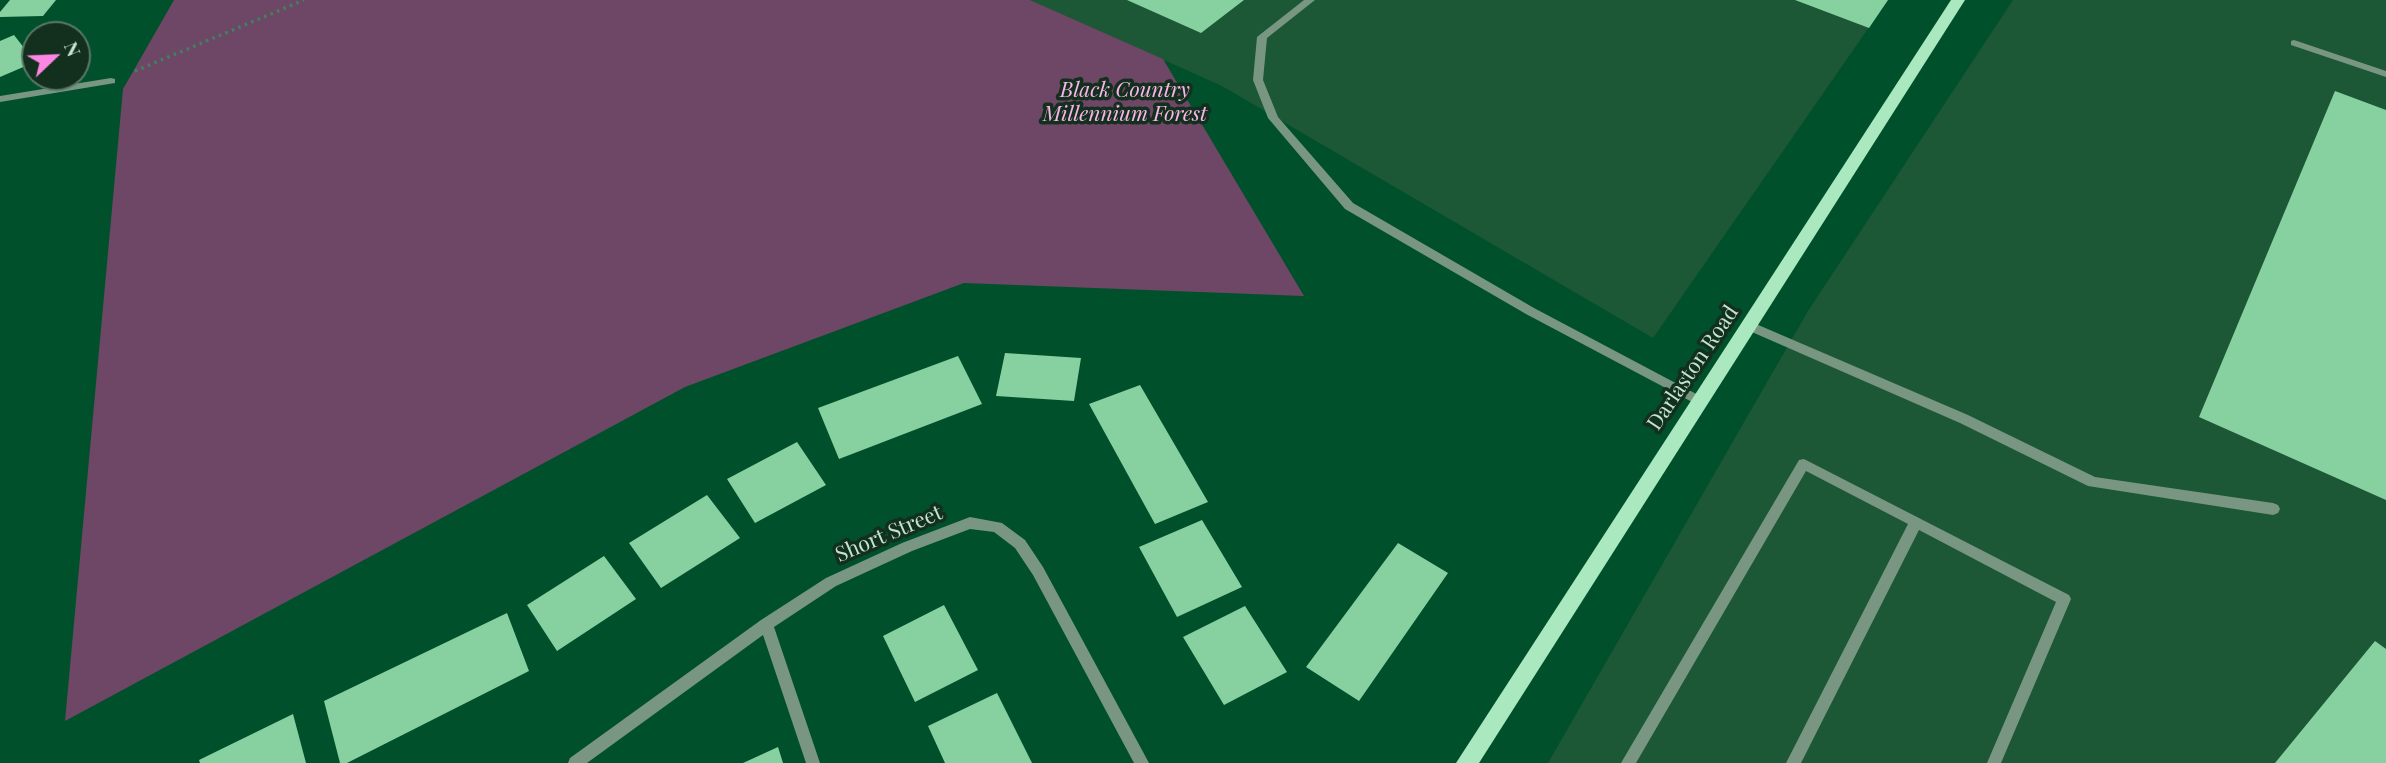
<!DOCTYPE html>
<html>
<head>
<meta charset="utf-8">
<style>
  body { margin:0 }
  #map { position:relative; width:2386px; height:763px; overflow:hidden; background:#00502b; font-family:"Playfair Display",serif }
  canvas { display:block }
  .north { position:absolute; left:21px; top:21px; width:70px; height:70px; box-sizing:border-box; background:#132f1e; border:2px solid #597764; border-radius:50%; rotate:67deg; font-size:19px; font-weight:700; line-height:28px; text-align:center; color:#c3e4cd }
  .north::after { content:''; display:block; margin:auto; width:24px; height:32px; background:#fc86e4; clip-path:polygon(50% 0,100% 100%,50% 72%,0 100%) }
</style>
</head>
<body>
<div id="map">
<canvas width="2386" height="763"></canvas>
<div class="north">N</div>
</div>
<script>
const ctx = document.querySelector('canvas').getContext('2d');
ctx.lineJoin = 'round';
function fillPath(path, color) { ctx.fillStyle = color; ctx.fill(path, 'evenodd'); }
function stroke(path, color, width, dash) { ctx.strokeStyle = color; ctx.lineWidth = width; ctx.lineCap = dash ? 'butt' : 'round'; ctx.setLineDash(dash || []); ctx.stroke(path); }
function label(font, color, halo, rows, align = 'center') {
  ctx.font = font + ' "Playfair Display",serif'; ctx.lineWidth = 7; ctx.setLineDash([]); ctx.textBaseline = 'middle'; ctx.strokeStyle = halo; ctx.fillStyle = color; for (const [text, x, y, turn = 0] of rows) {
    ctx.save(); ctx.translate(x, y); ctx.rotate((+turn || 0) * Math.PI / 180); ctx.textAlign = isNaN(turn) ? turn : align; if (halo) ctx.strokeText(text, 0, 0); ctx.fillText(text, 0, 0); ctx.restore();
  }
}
const built = new Path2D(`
  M 1030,0 L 1888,0 L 1653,338 L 1222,86 Z
  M 2013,0 L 2386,0 L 2386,763 L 1548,763 L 1808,311 Z`);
const green = new Path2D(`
  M 174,0 L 1030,0 L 1163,59 L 1304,296 L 964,283 L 685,387 L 65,721 L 123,89 Z`);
const building = new Path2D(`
  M 10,0 L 56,0 L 43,16 L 0,17 L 0,12 Z
  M 1127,0 L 1244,0 L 1201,33 Z
  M 1795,0 L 1888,0 L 1869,28 Z
  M 14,35 L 35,62 L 0,77 L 0,41 Z
  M 2335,91 L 2386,110 L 2386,500 L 2199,417 Z
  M 1005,353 L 1081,358 L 1074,401 L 996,396 Z
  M 958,356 L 982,404 L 839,459 L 818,408 Z
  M 1140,385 L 1208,502 L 1155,524 L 1089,404 Z
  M 797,442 L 826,485 L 755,523 L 727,479 Z
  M 707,495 L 740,538 L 661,588 L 629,543 Z
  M 1202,520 L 1242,587 L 1177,617 L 1139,547 Z
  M 1398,543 L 1448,573 L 1359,701 L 1306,667 Z
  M 604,556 L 636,599 L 557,651 L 527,605 Z
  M 944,605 L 978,670 L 915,702 L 883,636 Z
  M 1245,606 L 1287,672 L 1224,705 L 1183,637 Z
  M 507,613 L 529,671 L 347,763 L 340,763 L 324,701 Z
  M 2375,641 L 2386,649 L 2386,763 L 2275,763 Z
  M 997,693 L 1032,763 L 945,763 L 928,726 Z
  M 293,714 L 306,763 L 200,763 L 199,760 Z
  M 778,747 L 783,763 L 743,763 Z`);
const path = new Path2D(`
  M 135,71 L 304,0`);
const minor = new Path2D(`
  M 1304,0 L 1315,0 L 1267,38 L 1263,80 L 1278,117 L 1353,203 L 1534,308 L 1702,397 L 1704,400 L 1702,403 L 1694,403 L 1526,314 L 1345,209 L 1268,118 L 1253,80 L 1257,37 Z
  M 2294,40 L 2386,71 L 2386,77 L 2291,45 L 2291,41 Z
  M 111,78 L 115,79 L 115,83 L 0,102 L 0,96 Z
  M 1749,321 L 1968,415 L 2095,477 L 2273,503 L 2278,505 L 2280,509 L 2278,513 L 2273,515 L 2088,486 L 1960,423 L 1745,329 L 1743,326 Z
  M 1804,459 L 2069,595 L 2071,599 L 2001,763 L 1987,763 L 2056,602 L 1919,530 L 1801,763 L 1786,763 L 1908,524 L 1806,471 L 1636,763 L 1621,763 L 1799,460 Z
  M 970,517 L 1002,523 L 1025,540 L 1043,567 L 1149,763 L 1134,763 L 1033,575 L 1015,548 L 994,532 L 970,529 L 912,551 L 836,586 L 774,627 L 820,763 L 806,763 L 763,635 L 587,763 L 568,763 L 570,758 L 761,620 L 826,578 L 902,543 Z`);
const major = new Path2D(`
  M 1951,0 L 1965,0 L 1479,763 L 1456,763 Z`);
const parkNames = [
  ["Black Country",1125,90],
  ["Millennium Forest",1125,114]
];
const streetNames = [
  ["Darlaston Road",1693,368,-56],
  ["Short Street",889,534,-23]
];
fillPath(built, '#1c5736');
fillPath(green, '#6d4765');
fillPath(building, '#87d1a1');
stroke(path, '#418161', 3.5, [2.5, 4.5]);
fillPath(minor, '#789681');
fillPath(major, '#aae9bf');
label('italic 21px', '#fbb5eb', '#132f1e', parkNames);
label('21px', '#c3e4cd', '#132f1e', streetNames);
</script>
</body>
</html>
